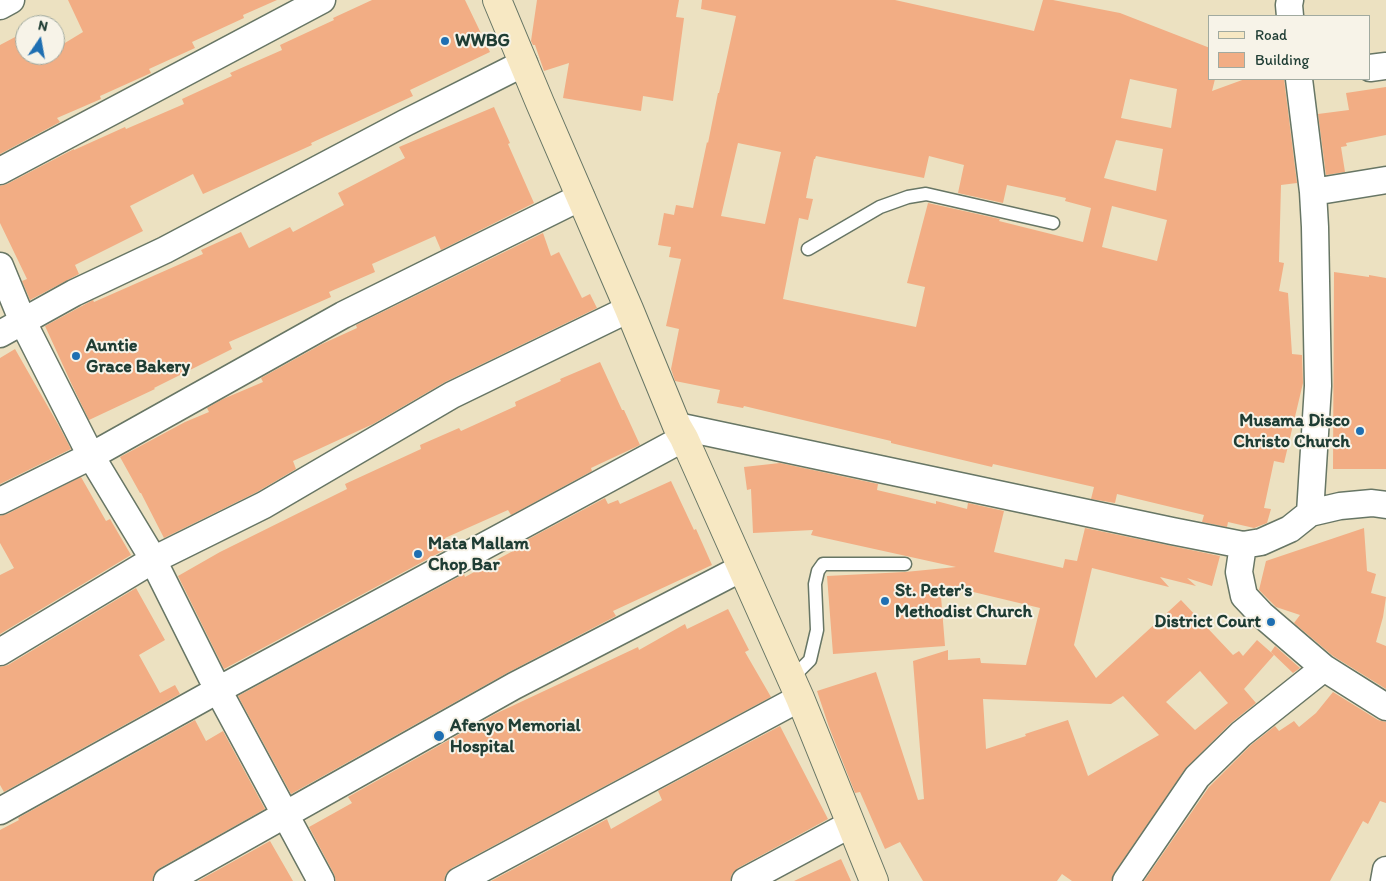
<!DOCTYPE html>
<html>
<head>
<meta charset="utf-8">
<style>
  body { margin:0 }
  #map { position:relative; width:1386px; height:881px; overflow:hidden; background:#ece1c1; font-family:Itim,sans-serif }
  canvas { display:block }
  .legend { position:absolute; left:1208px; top:15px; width:162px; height:65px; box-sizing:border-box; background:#f7f3e8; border:1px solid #a1aaa0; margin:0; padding:6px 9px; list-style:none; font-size:15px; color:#1f3d34 }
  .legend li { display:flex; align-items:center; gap:10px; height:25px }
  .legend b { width:25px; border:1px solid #a1aaa0 }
  .north { position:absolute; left:15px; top:15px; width:50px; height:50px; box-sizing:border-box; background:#f7f3e8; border:1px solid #a1aaa0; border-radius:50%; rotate:12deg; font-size:14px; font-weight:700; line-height:20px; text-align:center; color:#1f3d34 }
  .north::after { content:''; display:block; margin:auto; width:18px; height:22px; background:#1f6fb2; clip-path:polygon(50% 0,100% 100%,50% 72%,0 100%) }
</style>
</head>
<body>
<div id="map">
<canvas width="1386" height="881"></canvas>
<ul class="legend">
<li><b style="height:6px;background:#f7e8c3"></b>Road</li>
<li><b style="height:14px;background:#f2ad84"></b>Building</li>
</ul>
<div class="north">N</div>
</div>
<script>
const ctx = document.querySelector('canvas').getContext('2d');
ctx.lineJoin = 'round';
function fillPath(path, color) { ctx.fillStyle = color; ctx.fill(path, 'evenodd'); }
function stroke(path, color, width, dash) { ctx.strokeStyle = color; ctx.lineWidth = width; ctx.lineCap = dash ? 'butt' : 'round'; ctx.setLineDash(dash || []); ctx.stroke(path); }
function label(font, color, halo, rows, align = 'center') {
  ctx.font = font + ' Itim,sans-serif'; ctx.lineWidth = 4; ctx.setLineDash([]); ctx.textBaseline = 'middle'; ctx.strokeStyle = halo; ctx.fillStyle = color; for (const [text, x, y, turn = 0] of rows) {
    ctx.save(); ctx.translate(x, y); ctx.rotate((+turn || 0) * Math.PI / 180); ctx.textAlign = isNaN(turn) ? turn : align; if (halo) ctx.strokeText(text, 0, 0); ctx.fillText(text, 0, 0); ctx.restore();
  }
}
const building = new Path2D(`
  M 68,0 L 277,0 L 243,15 L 244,18 L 192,42 L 195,48 L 149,69 L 151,73 L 100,96 L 101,99 L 57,118 L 60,122 L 0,154 L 0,45 L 19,35 L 25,47 L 25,55 L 29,55 L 33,62 L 44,55 L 55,55 L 55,49 L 83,32 Z
  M 372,0 L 465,0 L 490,52 L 410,90 L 413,96 L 311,143 L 312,145 L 203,194 L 193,174 L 130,206 L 143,231 L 75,265 L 79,274 L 30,300 L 22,281 L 27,279 L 0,223 L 0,186 L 7,184 L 74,149 L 74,150 L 125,127 L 126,129 L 184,104 L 182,99 L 232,76 L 230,73 L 282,50 L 280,45 L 334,20 L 333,18 Z
  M 537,0 L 679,0 L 676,17 L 684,18 L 673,101 L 643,96 L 641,111 L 563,98 L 569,63 L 544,71 L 535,45 L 533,45 L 531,41 Z
  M 702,0 L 895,0 L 1034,31 L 1043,0 L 1053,0 L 1120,13 L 1210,48 L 1210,79 L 1215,79 L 1212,91 L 1245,79 L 1284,79 L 1297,183 L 1281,185 L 1279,262 L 1284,263 L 1279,291 L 1288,293 L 1292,354 L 1302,355 L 1303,383 L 1284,463 L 1274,461 L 1264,508 L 1271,509 L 1267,523 L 1254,528 L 1228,522 L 1227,527 L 1202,522 L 1204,515 L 1117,494 L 1115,503 L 1091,499 L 1094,487 L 993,464 L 992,467 L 891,443 L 891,441 L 744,406 L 743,408 L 717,403 L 720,390 L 675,381 L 671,369 L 679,329 L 666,326 L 681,259 L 669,257 L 671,247 L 658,245 L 664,213 L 674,215 L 676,205 L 693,208 L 707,142 L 708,143 L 718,93 L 719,93 L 736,16 L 701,9 ZM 1130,79 L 1177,89 L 1171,128 L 1121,118 ZM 1116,140 L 1163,149 L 1156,191 L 1104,178 ZM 738,143 L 781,152 L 765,224 L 721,216 ZM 816,156 L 924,178 L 929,156 L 964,165 L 958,193 L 1003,203 L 1007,185 L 1066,198 L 1065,201 L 1091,208 L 1083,242 L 999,221 L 1000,219 L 928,203 L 907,283 L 925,287 L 916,327 L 783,299 L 799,218 L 808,220 L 813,199 L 806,198 L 814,159 L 815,159 ZM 1112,206 L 1167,220 L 1157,261 L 1102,247 Z
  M 1386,87 L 1386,135 L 1346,143 L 1347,146 L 1341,147 L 1345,172 L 1326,175 L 1318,114 L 1349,110 L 1346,93 Z
  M 494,107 L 510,143 L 508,144 L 534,203 L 441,250 L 435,236 L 372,264 L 375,272 L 329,292 L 331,297 L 229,342 L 232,349 L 154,388 L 155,389 L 89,420 L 72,385 L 45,326 L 93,300 L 94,302 L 203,254 L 201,250 L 241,232 L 249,248 L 290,227 L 293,232 L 344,205 L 338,193 L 405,158 L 399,147 Z
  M 543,233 L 551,256 L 559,252 L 582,298 L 590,294 L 597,308 L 445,382 L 373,424 L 293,461 L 296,469 L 257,492 L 164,538 L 141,493 L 140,493 L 120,457 L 185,422 L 209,412 L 207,408 L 223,399 L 263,382 L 261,378 L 322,344 L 357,328 L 356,325 Z
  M 1334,272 L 1369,277 L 1369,275 L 1386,278 L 1386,469 L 1333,469 Z
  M 15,349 L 59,426 L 71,449 L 0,484 L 0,358 Z
  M 600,362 L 622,410 L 624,410 L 640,445 L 591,468 L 592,471 L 511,515 L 508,510 L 445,538 L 450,547 L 224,669 L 178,576 L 220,552 L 347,489 L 345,484 L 421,449 L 420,445 L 459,428 L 461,431 L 516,406 L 515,402 L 561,381 L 560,379 Z
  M 780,463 L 878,484 L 877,490 L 936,504 L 936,501 L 967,509 L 968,503 L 1004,511 L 994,552 L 1063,568 L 1065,559 L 1077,561 L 1085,528 L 1220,556 L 1212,586 L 1187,578 L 1196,586 L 1160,577 L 1169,587 L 1092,568 L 1074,645 L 1096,678 L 1181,600 L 1233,655 L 1239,651 L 1243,656 L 1257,640 L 1274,655 L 1244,689 L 1256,703 L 1231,723 L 1185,769 L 1114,873 L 1111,881 L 1072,881 L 1062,874 L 1057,881 L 923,881 L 900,842 L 885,849 L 860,792 L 855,793 L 829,727 L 817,691 L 876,672 L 918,800 L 924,799 L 913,661 L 948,650 L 948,660 L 980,658 L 981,663 L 1026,665 L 1040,608 L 940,584 L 945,646 L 833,654 L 827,576 L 905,572 L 956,567 L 811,535 L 813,530 L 753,533 L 751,489 L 747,490 L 744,467 ZM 1200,671 L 1228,703 L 1195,730 L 1166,702 ZM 1123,696 L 1159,735 L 1088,776 L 1068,720 L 1025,734 L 1026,736 L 986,749 L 983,699 L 1111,704 Z
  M 81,477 L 106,521 L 110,519 L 131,555 L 0,634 L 0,575 L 14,568 L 0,543 L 0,516 L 7,514 Z
  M 671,481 L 694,530 L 696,529 L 712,565 L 613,611 L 616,616 L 507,673 L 291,794 L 238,696 L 464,574 L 465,577 L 524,545 L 523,542 L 605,498 L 608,504 L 618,500 L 620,504 Z
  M 1364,528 L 1367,571 L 1376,574 L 1371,593 L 1386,597 L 1383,617 L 1376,642 L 1386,646 L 1386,689 L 1333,656 L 1294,623 L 1300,615 L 1276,607 L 1259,590 L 1266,561 Z
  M 136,588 L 165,640 L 139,655 L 160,693 L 175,685 L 180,694 L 4,792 L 0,785 L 0,667 L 8,665 Z
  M 728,609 L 749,650 L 745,652 L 771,697 L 452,868 L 446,874 L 444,881 L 336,881 L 334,874 L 309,827 L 352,803 L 348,797 L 495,714 L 638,647 L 639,650 L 685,624 L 687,629 Z
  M 1275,646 L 1300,668 L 1293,673 L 1271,652 Z
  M 1333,692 L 1378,720 L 1386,722 L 1386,803 L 1380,801 L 1368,824 L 1363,821 L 1330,881 L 1144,881 L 1209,787 L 1251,745 L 1275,726 L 1279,731 L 1294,721 L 1299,727 L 1316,713 Z
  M 195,720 L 206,741 L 223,731 L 265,809 L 160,868 L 154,874 L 152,881 L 0,881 L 0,830 L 19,820 L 18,818 Z
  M 780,726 L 828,819 L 738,868 L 732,874 L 730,881 L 491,881 L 607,819 L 611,829 L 662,800 L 658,791 Z
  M 270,841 L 293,881 L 198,881 Z
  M 841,859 L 851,881 L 794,881 Z`);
const lane = new Path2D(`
  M 808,249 L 880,207 L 908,197 L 926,194 L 1053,223
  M 791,679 L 810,660 L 817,630 L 815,584 L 818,571 L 823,564 L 905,564`);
const street = new Path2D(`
  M 1290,0 L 1289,5 L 1290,16
  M 0,6 L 11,0
  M 1370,68 L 1386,66
  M 1299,79 L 1313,192 L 1315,227 L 1318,386 L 1310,513
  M 0,171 L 322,0
  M 1313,192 L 1386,180
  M 0,266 L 23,322 L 91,456 L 149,552 L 218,690 L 321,881
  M 0,334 L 74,293 L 165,250 L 405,123 L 524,63
  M 677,426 L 1172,531 L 1243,545 L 1261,542 L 1290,529 L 1310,513 L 1340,506 L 1372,503 L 1386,505
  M 0,501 L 91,456 L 343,315 L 581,197
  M 1243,545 L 1239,572 L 1244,596 L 1261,614 L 1324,668 L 1386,707
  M 0,652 L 153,560 L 264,505 L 452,395 L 629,309
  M 0,811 L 218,690 L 684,438
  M 167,881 L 514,686 L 742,568
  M 459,881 L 800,698
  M 745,881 L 851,824
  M 1126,881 L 1197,777 L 1241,734 L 1324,668
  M 1384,881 L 1386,870`);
const secondary = new Path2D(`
  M 497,0 L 540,103 L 629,309 L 677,426 L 684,438 L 800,698 L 874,881`);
const markers = [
  [445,41,5,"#1f6fb2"],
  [76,356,5,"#1f6fb2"],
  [1360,431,5,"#1f6fb2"],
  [418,554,5,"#1f6fb2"],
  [885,601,5,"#1f6fb2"],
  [1271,622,5,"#1f6fb2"],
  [439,736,6,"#1f6fb2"]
];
const poiNames = [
  ["WWBG",455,41],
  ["Auntie",86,346],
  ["Grace Bakery",86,367],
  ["Musama Disco",1350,421,"right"],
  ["Christo Church",1350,442,"right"],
  ["Mata Mallam",428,544],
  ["Chop Bar",428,565],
  ["St. Peter's",895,591],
  ["Methodist Church",895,612],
  ["District Court",1261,622,"right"],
  ["Afenyo Memorial",450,726],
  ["Hospital",450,747]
];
fillPath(building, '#f2ad84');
stroke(lane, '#677665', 15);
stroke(street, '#677665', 29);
stroke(secondary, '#677665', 30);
stroke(lane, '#fff', 12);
stroke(street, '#fff', 26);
stroke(secondary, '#f7e8c3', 28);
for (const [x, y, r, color] of markers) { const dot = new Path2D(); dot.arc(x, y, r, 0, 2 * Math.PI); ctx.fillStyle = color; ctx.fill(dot); stroke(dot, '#f7f3e8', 2); }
label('bold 18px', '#1f3d34', '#f7f3e8', poiNames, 'left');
</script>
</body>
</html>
